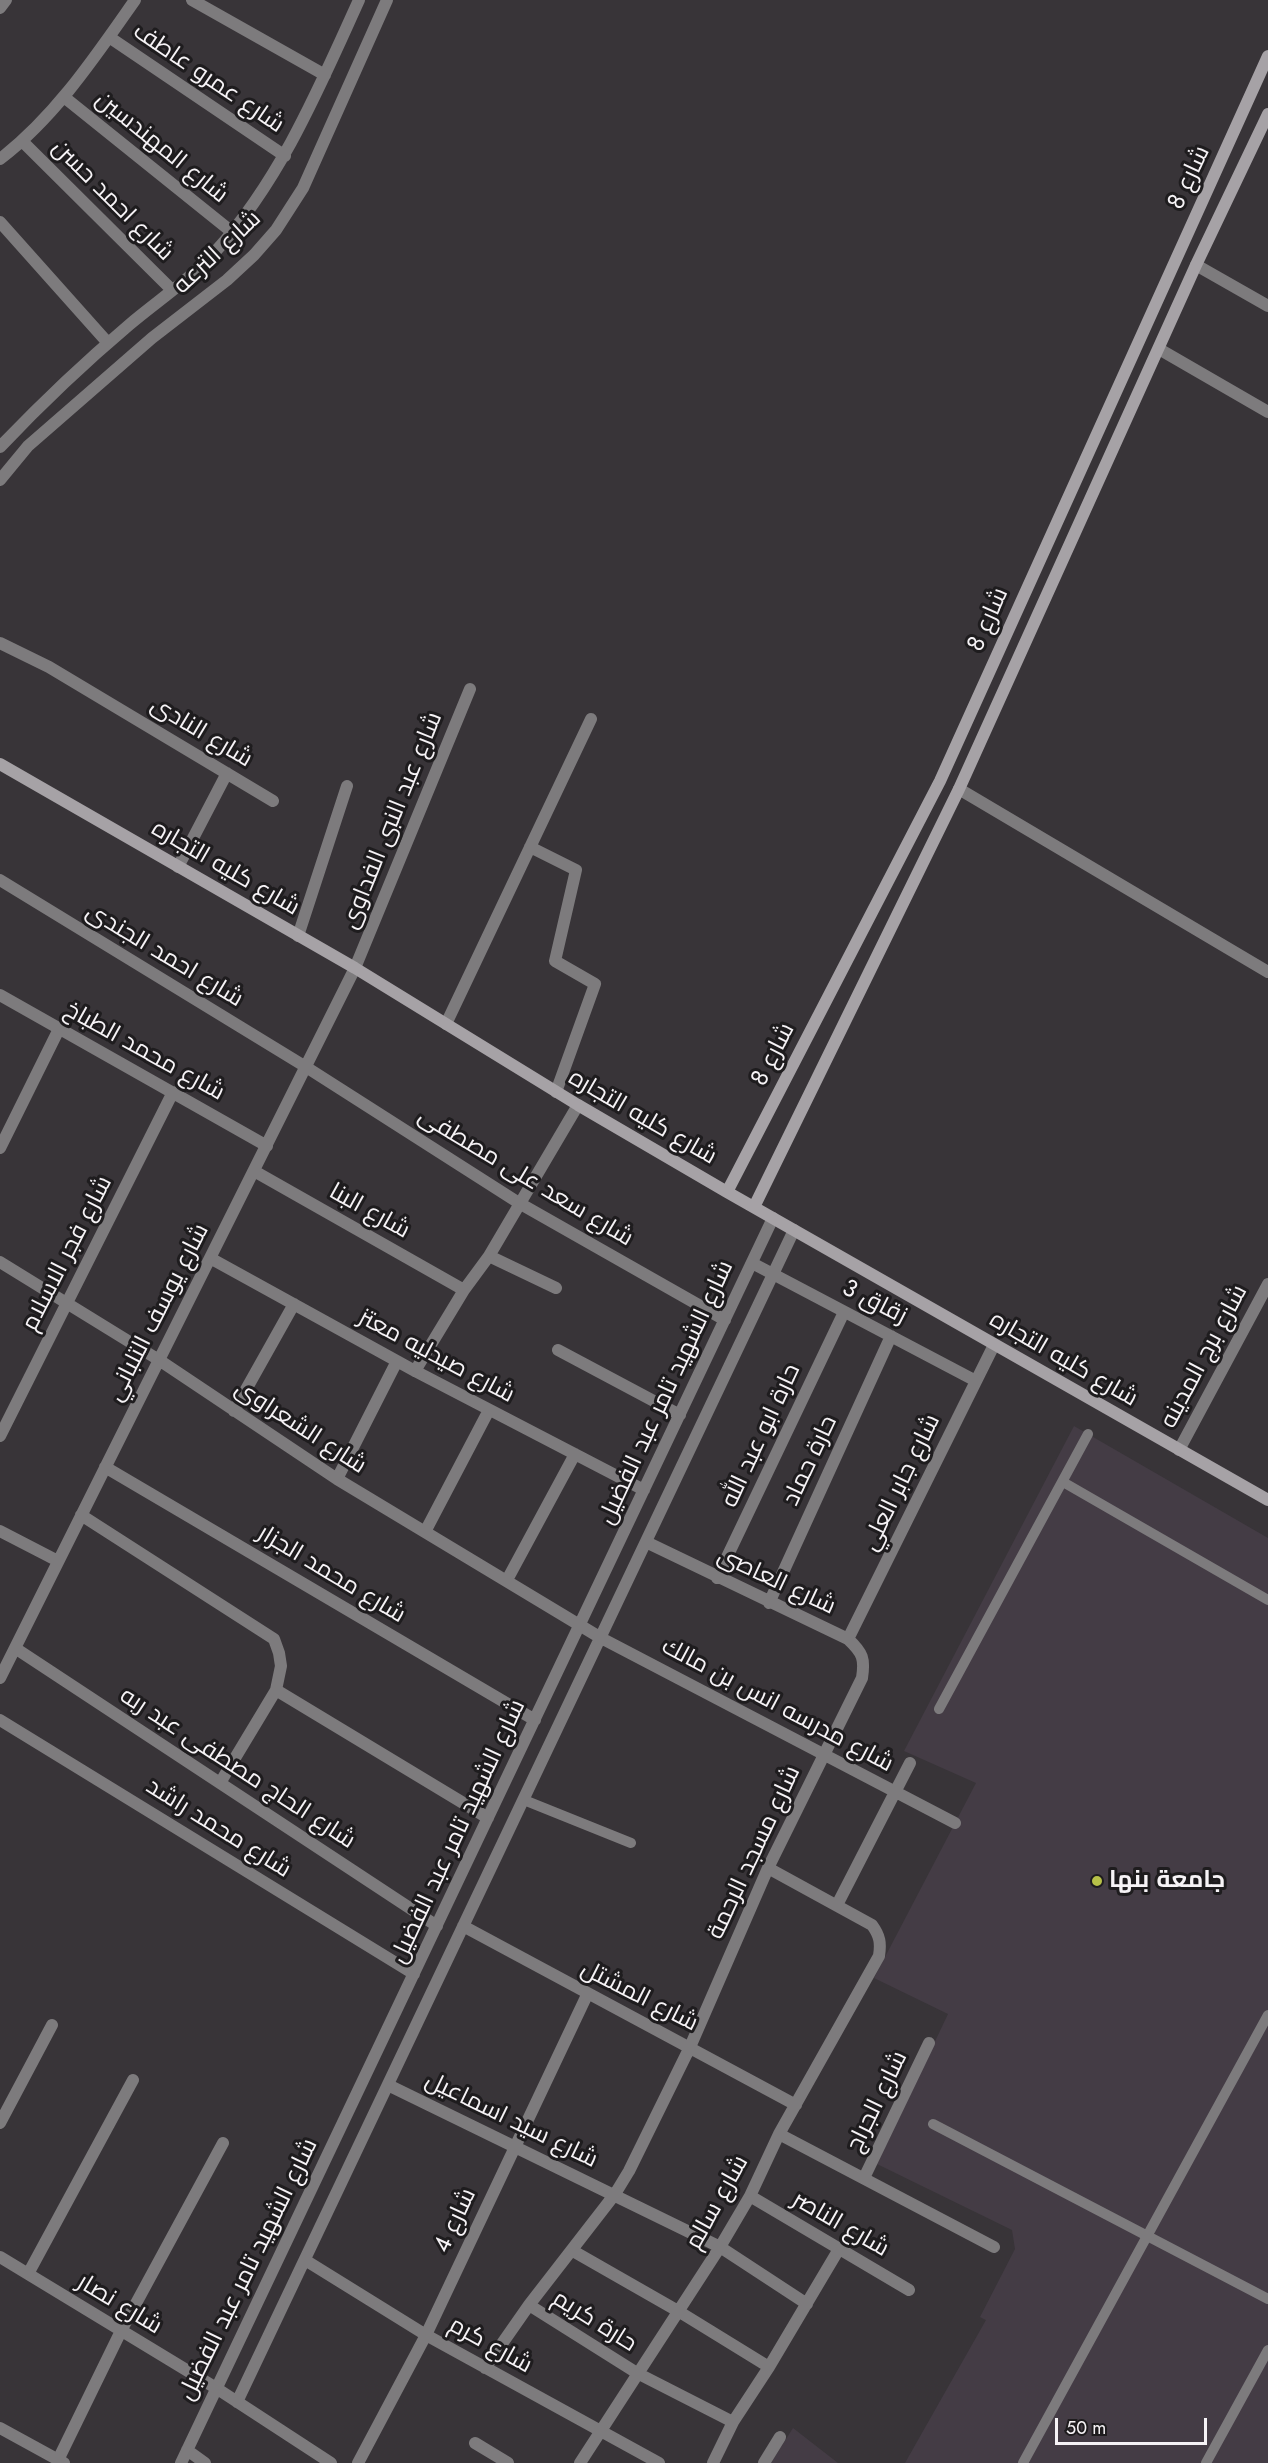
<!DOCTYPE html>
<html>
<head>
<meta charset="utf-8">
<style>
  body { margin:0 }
  #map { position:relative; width:1268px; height:2463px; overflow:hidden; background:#383438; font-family:Jost,sans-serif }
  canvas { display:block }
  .scale { position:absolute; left:1055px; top:2418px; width:152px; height:27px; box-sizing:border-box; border:3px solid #f6f3f6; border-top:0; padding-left:8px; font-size:18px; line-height:21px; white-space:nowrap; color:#f6f3f6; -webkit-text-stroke:4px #1e1c1e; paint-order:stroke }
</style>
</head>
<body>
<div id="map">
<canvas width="1268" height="2463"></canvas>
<div class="scale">50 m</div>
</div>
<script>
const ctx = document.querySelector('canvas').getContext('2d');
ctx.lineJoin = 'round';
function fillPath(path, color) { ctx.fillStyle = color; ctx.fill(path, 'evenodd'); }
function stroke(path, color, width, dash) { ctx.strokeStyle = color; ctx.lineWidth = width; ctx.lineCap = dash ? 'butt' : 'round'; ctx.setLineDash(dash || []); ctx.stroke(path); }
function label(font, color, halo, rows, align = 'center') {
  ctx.font = font + ' Jost,Cairo,sans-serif'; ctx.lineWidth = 6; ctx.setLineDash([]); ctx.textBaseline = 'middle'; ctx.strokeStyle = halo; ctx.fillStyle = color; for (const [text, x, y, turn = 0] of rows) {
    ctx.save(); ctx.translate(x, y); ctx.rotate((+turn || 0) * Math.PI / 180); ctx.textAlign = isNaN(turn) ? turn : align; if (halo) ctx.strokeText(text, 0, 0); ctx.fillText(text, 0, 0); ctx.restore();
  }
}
const built = new Path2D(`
  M 1074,1426 L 1268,1538 L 1268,2463 L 905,2463 L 986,2320 L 980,2317 L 1015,2249 L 1012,2230 L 877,2164 L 948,2014 L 874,1978 L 976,1783 L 904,1751 Z
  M 793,2428 L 838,2463 L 771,2463 Z`);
const lane = new Path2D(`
  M 1063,1482 L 1268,1600
  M 939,1709 L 1088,1434
  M 524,1800 L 631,1843
  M 933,2124 L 1268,2299
  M 1023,2463 L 1268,2015
  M 1206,2463 L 1268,2350`);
const street = new Path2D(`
  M 192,0 L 325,75
  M 0,8 L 6,0
  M 109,37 L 285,156
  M 64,97 L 232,232
  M 23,142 L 171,289
  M 0,159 C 55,117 95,57 135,0
  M 0,222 L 108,343
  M 1196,265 L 1268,306
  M 1159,349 L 1268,412
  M 0,447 C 40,405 84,363 129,325 C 156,302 192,278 215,252 C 281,179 319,88 359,0
  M 0,480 L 28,446 L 152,338 L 227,280 L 254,255 L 276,230 L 303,188 L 387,0
  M 0,643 L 49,667 L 273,801
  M 959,789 L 1268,972
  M 530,847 L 576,870 L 555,961 L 595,984 L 556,1092
  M 178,867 L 227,773
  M 0,880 L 306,1067 L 519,1203 L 725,1320
  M 298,936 L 347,786
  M 0,995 L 267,1146
  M 446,1024 L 591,719
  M 0,1148 L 59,1029
  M 254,1171 L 464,1290
  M 489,1256 L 556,1288
  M 210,1258 L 415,1371 L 644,1490
  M 0,1262 L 159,1360 L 337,1479 L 601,1638 L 955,1823
  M 752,1263 L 976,1381
  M 558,1350 L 680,1415
  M 415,1371 L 464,1290 L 489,1256 L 578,1105
  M 234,1411 L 294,1304
  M 0,1436 L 173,1092
  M 1179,1450 L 1268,1284
  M 105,1467 L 535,1720
  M 337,1479 L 397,1361
  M 81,1515 L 274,1639 L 279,1653 L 281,1666 L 276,1690 L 220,1783
  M 426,1530 L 489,1410
  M 0,1531 L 58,1561
  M 717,1578 L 844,1312
  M 507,1580 L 575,1454
  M 769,1603 L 891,1336
  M 848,1639 L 994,1345
  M 15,1648 L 437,1926
  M 0,1678 L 355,968 L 470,689
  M 276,1690 L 488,1818
  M 0,1720 L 414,1974
  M 837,1905 L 910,1763
  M 463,1926 L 796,2105
  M 388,2085 L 720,2247 L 807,2304
  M 0,2123 L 52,2025
  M 779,2134 L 994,2247
  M 864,2178 L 929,2043
  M 750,2196 L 909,2290
  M 573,2251 L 678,2311 L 769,2367
  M 0,2257 L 216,2388 L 331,2463
  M 305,2260 L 426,2335 L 659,2463
  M 28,2274 L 133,2080
  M 529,2305 L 637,2373 L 733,2422
  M 485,2368 L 529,2305 L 615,2194 L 629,2171 L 690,2047 L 768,1868 L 862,1678 C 865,1659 863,1653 848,1639 L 646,1542
  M 237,2402 L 794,1230
  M 0,2428 L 64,2463
  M 475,2443 L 508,2463
  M 187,2450 L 205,2463
  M 58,2460 L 121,2331 L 223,2143
  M 181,2463 L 773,1218
  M 358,2463 L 426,2335 L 587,1995
  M 580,2463 L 720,2247 L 750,2196 L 779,2134 L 879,1956 C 881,1943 880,1936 872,1925 L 768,1868
  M 713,2463 L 733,2422 L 769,2367 L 839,2249
  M 764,2463 L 780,2437`);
const secondary = new Path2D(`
  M 0,764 L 355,968 L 578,1105 L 727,1192 L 1268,1500
  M 727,1192 L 940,781 L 1268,56
  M 755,1205 L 959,789 L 1196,265 L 1268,114`);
const markers = [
  [1097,1881,6,"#b7c148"]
];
const streetNames = [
  ["شارع عمرو عاطف",208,79,34],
  ["شارع المهندسين",161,148,39],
  ["شارع 8",1190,178,-65],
  ["شارع احمد حسن",112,201,45],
  ["شارع الترعه",218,253,-43],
  ["شارع 8",989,620,-66],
  ["شارع النادى",201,733,31],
  ["شارع عبد النبى الفداوى",393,821,-68],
  ["شارع كليه التجاره",225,869,30],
  ["شارع احمد الجندى",164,956,31],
  ["شارع محمد الطباخ",144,1052,29],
  ["شارع 8",774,1055,-63],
  ["شارع كليه التجاره",642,1118,30],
  ["شارع سعد على مصطفى",525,1178,31],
  ["شارع البنا",369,1212,29],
  ["شارع فجر الاسلام",68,1254,-63],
  ["زقاق 3",874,1303,27],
  ["شارع يوسف التلباني",159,1313,-63],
  ["شارع صيدليه معتز",436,1357,28],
  ["شارع برج المدينه",1205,1357,-62],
  ["شارع كليه التجاره",1063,1360,30],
  ["شارع الشهيد تامر عبد الفضيل",667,1393,-65],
  ["شارع الشعراوى",300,1428,33],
  ["حارة ابو عبد الله",762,1436,-65],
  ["حارة حماد",811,1461,-65],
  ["شارع جابر العلي",902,1483,-64],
  ["شارع محمد الجزار",331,1575,31],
  ["شارع العاصى",776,1582,25],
  ["شارع مدرسه انس بن مالك",777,1706,28],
  ["شارع الحاج مصطفى عبد ربه",237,1769,33],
  ["شارع محمد راشد",218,1829,32],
  ["شارع الشهيد تامر عبد الفضيل",459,1832,-65],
  ["شارع مسجد الرحمة",755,1853,-65],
  ["شارع المشتل",639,1997,27],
  ["شارع الجراج",878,2102,-64],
  ["شارع سيد اسماعيل",511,2121,26],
  ["شارع سالم",718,2203,-61],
  ["شارع 4",456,2221,-65],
  ["شارع الناصر",840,2225,30],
  ["شارع الشهيد تامر عبد الفضيل",249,2270,-64],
  ["شارع نصار",119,2305,31],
  ["حارة كريم",594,2322,32],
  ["شارع كرم",490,2346,29]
];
const poiNames = [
  ["جامعة بنها",1109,1881]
];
fillPath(built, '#443c45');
stroke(lane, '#7d7b7d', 10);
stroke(street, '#7d7b7d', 12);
stroke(secondary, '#a6a2a6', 12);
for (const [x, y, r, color] of markers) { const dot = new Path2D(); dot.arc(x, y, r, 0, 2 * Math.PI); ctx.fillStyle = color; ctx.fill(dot); stroke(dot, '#1e1c1e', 2); }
label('24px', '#f6f3f6', '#1e1c1e', streetNames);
label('bold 24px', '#f6f3f6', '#1e1c1e', poiNames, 'left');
</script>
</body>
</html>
